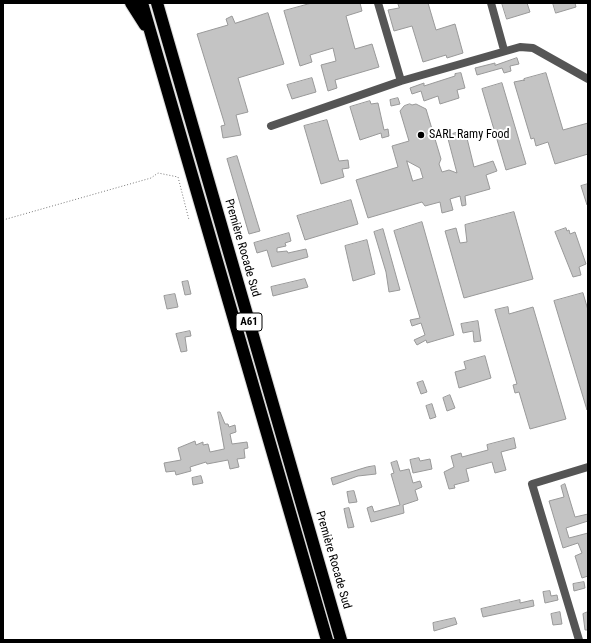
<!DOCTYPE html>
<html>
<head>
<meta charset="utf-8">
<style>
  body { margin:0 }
  #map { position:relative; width:591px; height:643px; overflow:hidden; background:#fff; font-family:"Roboto Condensed",sans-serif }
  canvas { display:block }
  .frame { position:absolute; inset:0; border:4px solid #000; pointer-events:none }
</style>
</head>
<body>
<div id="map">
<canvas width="591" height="643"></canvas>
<div class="frame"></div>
</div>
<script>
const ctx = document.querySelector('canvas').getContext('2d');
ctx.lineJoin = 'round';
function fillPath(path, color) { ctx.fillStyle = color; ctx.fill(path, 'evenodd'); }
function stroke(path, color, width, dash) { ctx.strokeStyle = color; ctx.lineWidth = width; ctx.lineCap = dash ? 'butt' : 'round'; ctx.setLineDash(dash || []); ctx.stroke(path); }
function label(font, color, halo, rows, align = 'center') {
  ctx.font = font + ' "Roboto Condensed",sans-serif'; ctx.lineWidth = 4; ctx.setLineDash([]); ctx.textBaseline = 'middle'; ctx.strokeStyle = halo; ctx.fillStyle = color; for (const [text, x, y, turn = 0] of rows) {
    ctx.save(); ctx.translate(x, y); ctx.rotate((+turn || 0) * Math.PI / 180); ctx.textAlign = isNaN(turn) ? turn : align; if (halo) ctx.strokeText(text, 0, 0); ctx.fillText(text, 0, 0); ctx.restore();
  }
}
const building = new Path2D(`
  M 312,3 L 360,3 L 362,11 L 346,16 L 355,49 L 372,44 L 379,67 L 335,80 L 337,88 L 328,91 L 321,65 L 336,61 L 333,48 L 310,55 L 312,62 L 300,66 L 284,11 Z
  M 398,3 L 428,3 L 436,30 L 455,24 L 463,53 L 447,58 L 446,55 L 423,62 L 412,26 L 394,31 L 388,10 L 399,8 Z
  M 502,3 L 527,3 L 530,12 L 507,19 Z
  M 553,3 L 575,3 L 576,7 L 556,13 Z
  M 268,13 L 284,64 L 238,78 L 248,112 L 236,115 L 241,135 L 223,138 L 221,126 L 225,125 L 197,34 L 228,25 L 226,19 L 232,16 L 235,23 Z
  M 517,58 L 519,64 L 510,66 L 511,71 L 504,73 L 502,68 L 477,75 L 475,68 L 495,63 L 495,65 Z
  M 461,73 L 465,88 L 457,90 L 459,98 L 440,104 L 438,96 L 424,101 L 421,91 L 412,94 L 410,88 L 424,83 L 424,86 L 455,76 L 455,74 Z
  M 546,73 L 563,130 L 588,123 L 588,154 L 555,164 L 548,142 L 536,146 L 534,138 L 531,139 L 514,82 L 524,80 L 524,81 L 524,79 Z
  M 312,78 L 316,92 L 292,99 L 287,85 Z
  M 502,83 L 526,164 L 506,170 L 482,89 Z
  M 398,98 L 400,104 L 391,106 L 390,100 Z
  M 370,101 L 371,104 L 378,103 L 384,130 L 388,129 L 389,136 L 382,138 L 381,133 L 360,140 L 350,107 Z
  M 410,104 L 412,105 L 416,104 L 426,109 L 441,159 L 439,164 L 442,172 L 449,170 L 457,173 L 447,135 L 465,130 L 474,167 L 493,161 L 497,171 L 486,175 L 490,189 L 465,196 L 466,205 L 462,206 L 460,196 L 450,199 L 453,210 L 442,213 L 440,202 L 425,206 L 422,202 L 368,218 L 356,180 L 398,167 L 392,146 L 409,141 L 400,111 L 404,106 ZM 407,161 L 420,168 L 423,178 L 413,181 Z
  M 327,120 L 339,161 L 348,160 L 349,168 L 342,169 L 344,177 L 321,184 L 304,126 Z
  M 237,156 L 260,231 L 249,234 L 227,159 Z
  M 588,184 L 588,205 L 587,205 L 581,186 Z
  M 351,200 L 358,224 L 305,240 L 297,216 Z
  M 514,212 L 533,279 L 464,298 L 445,231 L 456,228 L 460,243 L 467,242 L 465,225 Z
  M 422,222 L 454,335 L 427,343 L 426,340 L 417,345 L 414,340 L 425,335 L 421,323 L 412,326 L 410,320 L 420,318 L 394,231 Z
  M 566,228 L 567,231 L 569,230 L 570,234 L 575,232 L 586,264 L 579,267 L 581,275 L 573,277 L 555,232 Z
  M 383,229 L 400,290 L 389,292 L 386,272 L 374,232 Z
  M 289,233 L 291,241 L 285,243 L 286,246 L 277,248 L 277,252 L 287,251 L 288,253 L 306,249 L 308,257 L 272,267 L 267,250 L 257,253 L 254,243 Z
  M 367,240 L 375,274 L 353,281 L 345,246 Z
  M 305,279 L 308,287 L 273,296 L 271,287 Z
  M 188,281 L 191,294 L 185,295 L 182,282 Z
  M 583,293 L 588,310 L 587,410 L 554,301 Z
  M 175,294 L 178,307 L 167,309 L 164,296 Z
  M 508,307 L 509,314 L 533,307 L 566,419 L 530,429 L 519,392 L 515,393 L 513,385 L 517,384 L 495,310 Z
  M 478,321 L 481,341 L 474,342 L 473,331 L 463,333 L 461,324 Z
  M 190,331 L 191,336 L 185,337 L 187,351 L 181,352 L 176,334 Z
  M 485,356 L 491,378 L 459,388 L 455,372 L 466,369 L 464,362 Z
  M 423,381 L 427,392 L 421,394 L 417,383 Z
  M 450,395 L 455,408 L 447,411 L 443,398 Z
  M 432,404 L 436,417 L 430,419 L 426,406 Z
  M 218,412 L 220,412 L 225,424 L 228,424 L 229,427 L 235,425 L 236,432 L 230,434 L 232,444 L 247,442 L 248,448 L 244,449 L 245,458 L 237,459 L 239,467 L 230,469 L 228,460 L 207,464 L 206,462 L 190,467 L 191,471 L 176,475 L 175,471 L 166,472 L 164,463 L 181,460 L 178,448 L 195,441 L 196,445 L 203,442 L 203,445 L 208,444 L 210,452 L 224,449 Z
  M 514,438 L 516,448 L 501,452 L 506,470 L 495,473 L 492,462 L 466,469 L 469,481 L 454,485 L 455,488 L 449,489 L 444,472 L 454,467 L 451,456 L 461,453 L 462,457 L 488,450 L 487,445 Z
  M 419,458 L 420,461 L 430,459 L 432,469 L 413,473 L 410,460 Z
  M 397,461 L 400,471 L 409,469 L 413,483 L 420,481 L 422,487 L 415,490 L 418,500 L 403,505 L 404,513 L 371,522 L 367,508 L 372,506 L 374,512 L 400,505 L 391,474 L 394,473 L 391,463 Z
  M 375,466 L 376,474 L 358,476 L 333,485 L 331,478 L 367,467 Z
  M 201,476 L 203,483 L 193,485 L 192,478 Z
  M 565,484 L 575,517 L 588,514 L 588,521 L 566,528 L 569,538 L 588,533 L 588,576 L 582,578 L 575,556 L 582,553 L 578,543 L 563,548 L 549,501 L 564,497 L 561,486 Z
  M 354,491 L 357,502 L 349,503 L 347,492 Z
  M 349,508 L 354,527 L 348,528 L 344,509 Z
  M 584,582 L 585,588 L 574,591 L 573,584 Z
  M 550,591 L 551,596 L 557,595 L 558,600 L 545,603 L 543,592 Z
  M 520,600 L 520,603 L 533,600 L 534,606 L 483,617 L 481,609 Z
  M 560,612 L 562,624 L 553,625 L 551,614 Z
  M 588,612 L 588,630 L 585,630 L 583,614 Z
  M 455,618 L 457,624 L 434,631 L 433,623 Z`);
const path = new Path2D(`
  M 3,220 L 151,178 L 158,173 L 178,177 L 189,220`);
const minor = new Path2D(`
  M 378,3 L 401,81
  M 491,3 L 504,50
  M 271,126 L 401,81 L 520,47 L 533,48 L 588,79
  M 579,640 L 532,484 L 588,467`);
const highway = new Path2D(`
  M 131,3 L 145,25
  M 142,3 L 327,640
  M 157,3 L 341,640`);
const markers = [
  [421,135,4,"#000"]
];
const shields = [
  [249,322,26]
];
const shieldNames = [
  ["A61",249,322]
];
const poiNames = [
  ["SARL Ramy Food",429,135]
];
const streetNames = [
  ["Première Rocade Sud",242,248,74],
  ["Première Rocade Sud",333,560,74]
];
fillPath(building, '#c4c4c4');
stroke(building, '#999', 1);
stroke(highway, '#dbdbdb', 14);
stroke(path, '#777', 1, [1, 2]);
stroke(minor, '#555', 8);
stroke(highway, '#000', 12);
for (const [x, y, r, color] of markers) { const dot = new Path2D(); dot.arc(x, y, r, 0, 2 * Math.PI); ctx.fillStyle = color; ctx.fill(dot); stroke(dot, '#fff', 1.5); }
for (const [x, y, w] of shields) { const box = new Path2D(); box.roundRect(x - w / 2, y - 9, w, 18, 3); ctx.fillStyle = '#fff'; ctx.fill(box); stroke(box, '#000', 1); }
label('bold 11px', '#000', null, shieldNames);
label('12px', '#000', '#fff', poiNames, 'left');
label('12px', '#000', '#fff', streetNames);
</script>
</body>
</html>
